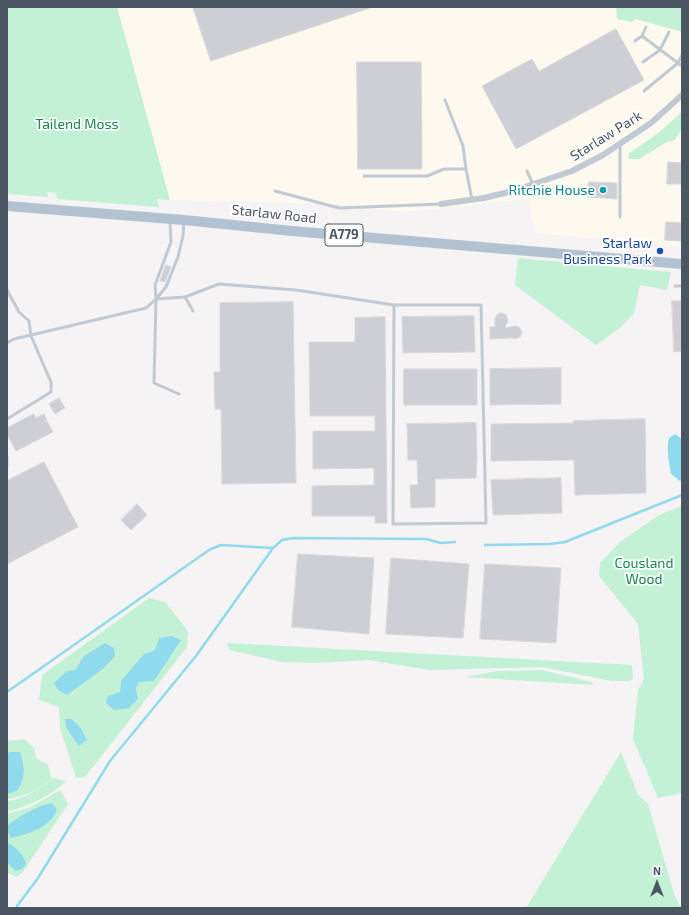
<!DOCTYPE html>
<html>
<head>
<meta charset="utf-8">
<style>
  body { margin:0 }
  #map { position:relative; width:689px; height:915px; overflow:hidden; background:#f5f3f3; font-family:"Exo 2",sans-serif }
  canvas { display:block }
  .frame { position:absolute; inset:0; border:8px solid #4a5661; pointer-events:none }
  .north { position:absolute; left:637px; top:863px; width:40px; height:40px; -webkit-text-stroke:3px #fff; paint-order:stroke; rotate:0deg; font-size:11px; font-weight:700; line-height:16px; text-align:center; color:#4a5661 }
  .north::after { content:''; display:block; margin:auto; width:14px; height:18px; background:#4a5661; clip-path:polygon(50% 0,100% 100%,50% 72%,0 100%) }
</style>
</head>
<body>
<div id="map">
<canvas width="689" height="915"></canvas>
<div class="frame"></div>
<div class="north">N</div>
</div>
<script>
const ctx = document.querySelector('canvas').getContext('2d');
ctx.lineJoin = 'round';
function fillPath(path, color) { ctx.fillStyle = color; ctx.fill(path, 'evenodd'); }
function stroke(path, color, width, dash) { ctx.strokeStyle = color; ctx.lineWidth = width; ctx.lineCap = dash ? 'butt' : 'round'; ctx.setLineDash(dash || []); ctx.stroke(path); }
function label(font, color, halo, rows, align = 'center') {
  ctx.font = font + ' "Exo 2",sans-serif'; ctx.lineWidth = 3.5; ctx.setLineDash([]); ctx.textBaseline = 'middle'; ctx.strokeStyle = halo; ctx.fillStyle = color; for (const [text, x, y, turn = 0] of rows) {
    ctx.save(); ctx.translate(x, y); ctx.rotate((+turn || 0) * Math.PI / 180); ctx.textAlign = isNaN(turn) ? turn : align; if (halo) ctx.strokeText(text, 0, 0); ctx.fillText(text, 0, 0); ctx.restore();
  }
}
const commercial = new Path2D(`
  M 117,7 L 682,7 L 682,247 L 535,233 L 528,199 L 403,212 L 337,204 L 170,200 Z`);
const green = new Path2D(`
  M 7,7 L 117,7 L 170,200 L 157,199 L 159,207 L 57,199 L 56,193 L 47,192 L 48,197 L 7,194 Z
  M 616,7 L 682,7 L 682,32 L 636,19 L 631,22 L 617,19 Z
  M 682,112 L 682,128 L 675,140 L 667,142 L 639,159 L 629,159 L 628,154 L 657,134 Z
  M 518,258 L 671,272 L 667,290 L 640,285 L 634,313 L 621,327 L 596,345 L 515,285 Z
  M 682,506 L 682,793 L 658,798 L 633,739 L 638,690 L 644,679 L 638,624 L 599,576 L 600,563 L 620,542 L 659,515 Z
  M 149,598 L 165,602 L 188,631 L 187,647 L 85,777 L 76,778 L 60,728 L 59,707 L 39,700 L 42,675 Z
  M 227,643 L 632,665 L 633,679 L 628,681 L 612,681 L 542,667 L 429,670 L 368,660 L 314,663 L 282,662 L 229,650 Z
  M 542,670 L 591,682 L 594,685 L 465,677 L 497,671 Z
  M 24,739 L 34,748 L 36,758 L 48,765 L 52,779 C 39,789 24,798 7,799 L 7,741 Z
  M 621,752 L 638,795 L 648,804 L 674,894 L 681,908 L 526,908 Z
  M 54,778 L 66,781 C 50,797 28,806 7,812 L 7,801 C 25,799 40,789 54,778 Z
  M 60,790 L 68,804 L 23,872 L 16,877 L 7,872 L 7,814 L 31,807 Z`);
const water = new Path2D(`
  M 675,434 L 682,439 L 682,480 L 680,481 L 671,474 C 669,462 666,450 669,438 Z
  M 172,636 L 181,640 L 154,681 L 139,682 L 136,688 L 138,699 L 129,708 L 114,710 L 106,703 L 108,696 L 120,692 L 121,681 L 144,654 L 155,650 L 159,638 Z
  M 105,643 L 114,648 L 115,656 L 104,668 L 67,695 L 58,690 L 54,683 L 67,671 L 75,670 L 84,656 Z
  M 65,719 L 71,719 L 80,727 L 87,740 L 79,746 L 67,729 Z
  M 11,752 L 20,752 C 25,769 26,776 17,791 L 7,794 L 7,753 Z
  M 52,803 L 57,810 C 49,828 29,834 11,838 L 7,830 L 7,826 C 20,816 36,806 52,803 Z
  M 7,843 C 17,848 22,852 26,864 L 22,869 L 16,871 L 7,863 Z`);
const stream = new Path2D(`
  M 485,545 L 550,544 L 565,542 L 682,495
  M 7,692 L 209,550 L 221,545 L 273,548 L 282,540 L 294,538 L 426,539 L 441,543 L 455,542
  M 17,908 L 17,906 L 38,878 L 110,761 L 196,656 L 273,548`);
const building = new Path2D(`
  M 193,7 L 370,7 L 370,8 L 211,61 Z
  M 616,29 L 644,80 L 516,149 L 482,86 L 532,59 L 539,71 Z
  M 357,62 L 421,62 L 422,169 L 358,169 Z
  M 668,162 L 682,163 L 682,184 L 667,184 Z
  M 589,182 L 617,183 L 617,199 L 588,197 Z
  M 666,222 L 682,223 L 682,241 L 665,240 Z
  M 166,265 L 171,267 L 165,282 L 160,281 Z
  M 672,301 L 682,301 L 682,351 L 674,352 Z
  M 293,302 L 296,483 L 222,484 L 221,409 L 215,409 L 214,372 L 220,372 L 220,303 Z
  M 502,313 L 506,315 L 508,320 L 505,328 L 516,326 L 520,328 L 522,333 L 520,337 L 516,339 L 511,338 L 490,339 L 490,327 L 495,327 L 495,318 L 498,314 Z
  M 474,316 L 475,352 L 403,353 L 402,317 Z
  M 385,317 L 387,523 L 375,523 L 375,516 L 312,516 L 312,486 L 374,485 L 374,468 L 313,469 L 313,431 L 375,431 L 375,416 L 310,416 L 309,342 L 355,342 L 355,318 Z
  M 561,368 L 561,404 L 490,405 L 490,369 Z
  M 404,369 L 477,369 L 477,405 L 404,405 Z
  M 59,398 L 65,408 L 55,414 L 49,404 Z
  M 34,414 L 36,418 L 44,414 L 47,420 L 44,421 L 47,421 L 53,432 L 16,451 L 7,434 L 7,428 Z
  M 645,419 L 646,493 L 575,495 L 574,460 L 491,461 L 491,424 L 573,423 L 573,421 Z
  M 476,423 L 477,458 L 476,478 L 435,479 L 435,507 L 411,508 L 410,485 L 418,485 L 417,460 L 408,460 L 407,424 Z
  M 44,462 L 78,527 L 7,564 L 7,481 Z
  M 561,478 L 562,513 L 493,515 L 491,480 Z
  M 137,504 L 147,515 L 131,530 L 121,520 Z
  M 298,554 L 374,558 L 369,634 L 292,627 Z
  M 391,558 L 469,564 L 463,638 L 386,634 Z
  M 485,564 L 561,568 L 556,643 L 480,639 Z`);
const service = new Path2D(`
  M 642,36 L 682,66
  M 635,41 L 642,36 L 646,27
  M 643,62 L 660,50 L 669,32
  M 644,91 L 678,63 L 682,55
  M 445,100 L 463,146 L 466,169
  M 527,171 L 533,184
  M 364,176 L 427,176 L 444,169 L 466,169 L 472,200
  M 275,191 L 339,208 L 441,204
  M 620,217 L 620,143
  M 170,222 L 171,242 L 155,285 L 156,299 L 166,287 L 178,257 L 183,236 L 184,221
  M 675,286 L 682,286
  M 7,290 L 19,312 L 29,321 L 31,336 L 51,382 L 51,392 L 7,419
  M 185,297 L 193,311
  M 156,299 L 154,383 L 179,394
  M 7,343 L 14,339 L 146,308 L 156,299 L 185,297 L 219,284 L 296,290 L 394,305 L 481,305 L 486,523 L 393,524 L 394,305
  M 7,457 L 7,466`);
const minor = new Path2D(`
  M 441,204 L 484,198 L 513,191 L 572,171 L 603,155 L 651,123 L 682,95`);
const primary = new Path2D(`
  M 7,206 L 184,220 L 292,231 L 682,264`);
const markers = [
  [603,190,4,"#0f9aa8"],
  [660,251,4,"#1a4fb4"]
];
const shields = [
  [344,235,38]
];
const shieldNames = [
  ["A779",344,235]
];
const parkNames = [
  ["Tailend Moss",77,124],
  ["Cousland",644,563],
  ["Wood",644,579]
];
const streetNames = [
  ["Starlaw Park",606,136,-32],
  ["Starlaw Road",274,214,6]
];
const cultureNames = [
  ["Ritchie House",595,190]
];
const transitNames = [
  ["Starlaw",652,243],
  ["Business Park",652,259]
];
fillPath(commercial, '#fdf9ef');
fillPath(green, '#c3f1d5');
fillPath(water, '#90daee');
stroke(stream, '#90daee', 2.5);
fillPath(building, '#cdcfd5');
stroke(building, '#d7d9de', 1);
stroke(service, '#c1cad2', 3);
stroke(minor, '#c1cad2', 6);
stroke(primary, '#b3c2d1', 10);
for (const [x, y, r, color] of markers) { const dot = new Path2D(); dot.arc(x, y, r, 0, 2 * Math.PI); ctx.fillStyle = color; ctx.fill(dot); stroke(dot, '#fff', 1.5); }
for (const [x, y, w] of shields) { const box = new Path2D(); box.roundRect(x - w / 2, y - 11, w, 22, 3); ctx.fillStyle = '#fff'; ctx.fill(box); stroke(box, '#4a5661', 1); }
label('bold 13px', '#4a5661', null, shieldNames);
label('14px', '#17864f', '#fff', parkNames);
label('14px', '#4a5661', '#fff', streetNames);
label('14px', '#0d838f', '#fff', cultureNames, 'right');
label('14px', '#164399', '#fff', transitNames, 'right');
</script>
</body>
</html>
